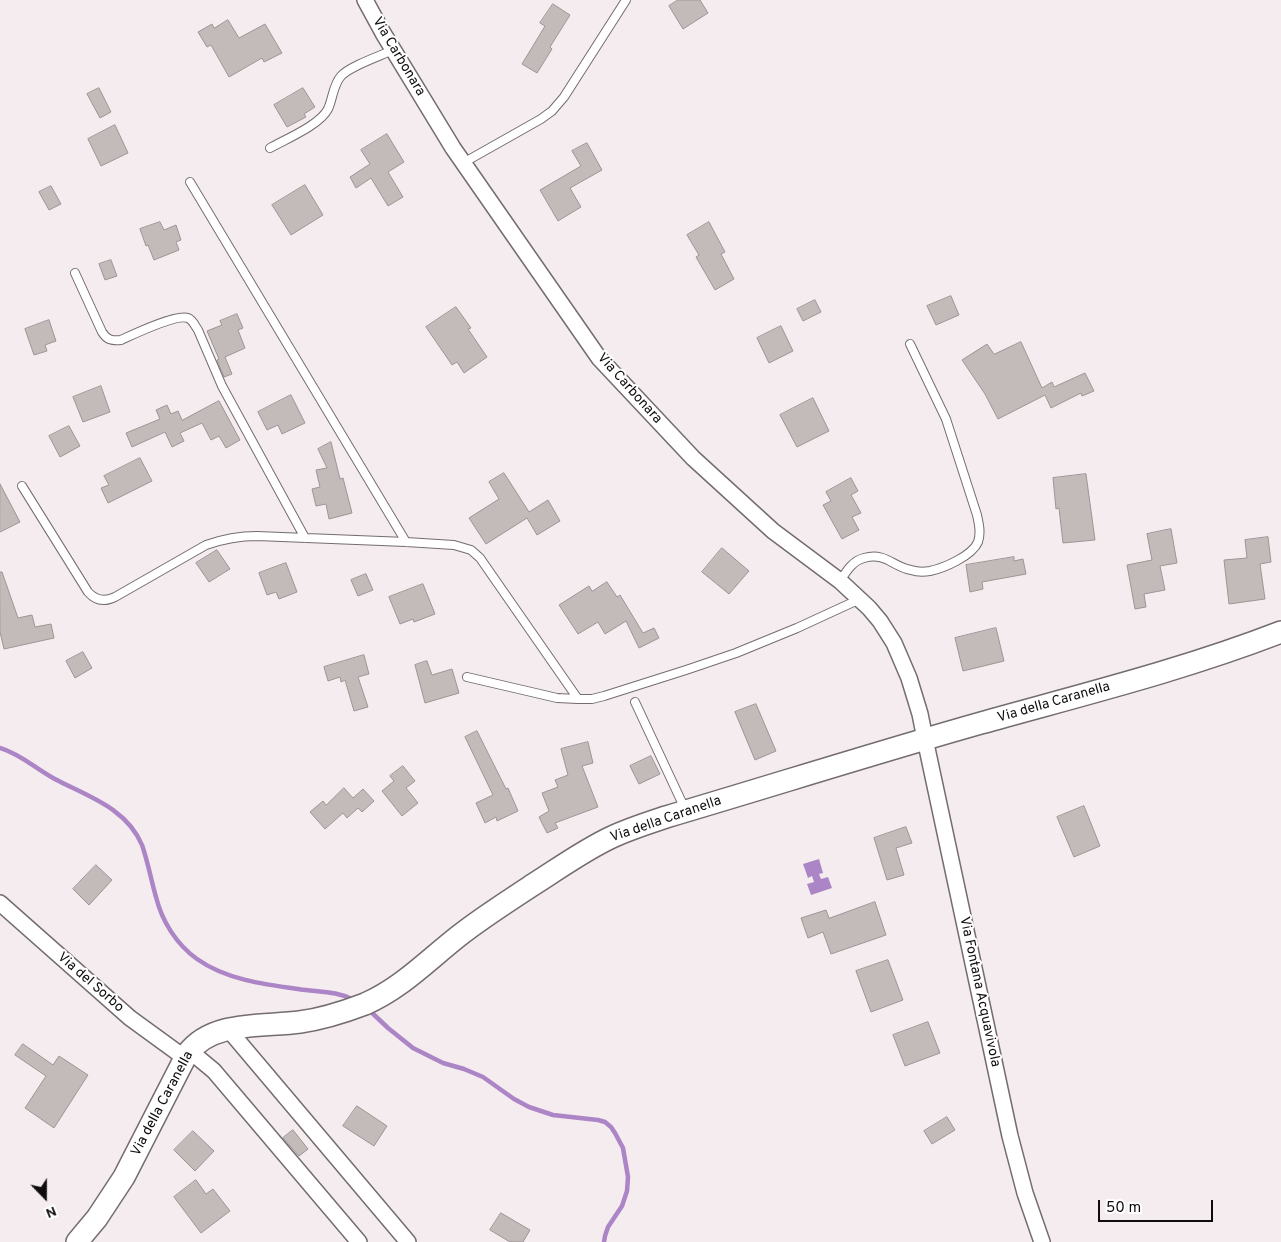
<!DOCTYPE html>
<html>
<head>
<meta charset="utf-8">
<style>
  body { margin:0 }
  #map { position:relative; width:1281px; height:1242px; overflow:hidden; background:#f4ecee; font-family:Overpass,sans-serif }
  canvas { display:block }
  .north { position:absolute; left:20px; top:1172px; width:50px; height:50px; -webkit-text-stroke:4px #fff; paint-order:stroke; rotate:158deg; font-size:14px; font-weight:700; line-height:20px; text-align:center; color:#0f0c0d }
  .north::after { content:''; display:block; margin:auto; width:18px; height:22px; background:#0f0c0d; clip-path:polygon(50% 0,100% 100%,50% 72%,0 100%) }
  .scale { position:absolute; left:1098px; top:1200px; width:115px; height:22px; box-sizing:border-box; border:2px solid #0f0c0d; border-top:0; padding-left:6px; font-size:15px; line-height:18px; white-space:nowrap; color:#0f0c0d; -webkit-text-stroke:4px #fff; paint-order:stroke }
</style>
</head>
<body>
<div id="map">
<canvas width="1281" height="1242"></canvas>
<div class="north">N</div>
<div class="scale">50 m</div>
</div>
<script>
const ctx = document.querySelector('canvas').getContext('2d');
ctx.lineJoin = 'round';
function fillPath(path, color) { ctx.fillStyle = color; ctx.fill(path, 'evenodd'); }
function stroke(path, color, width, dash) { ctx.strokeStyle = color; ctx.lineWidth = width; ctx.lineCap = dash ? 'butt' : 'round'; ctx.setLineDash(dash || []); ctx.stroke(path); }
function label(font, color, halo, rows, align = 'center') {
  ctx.font = font + ' Overpass,sans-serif'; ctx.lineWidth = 4; ctx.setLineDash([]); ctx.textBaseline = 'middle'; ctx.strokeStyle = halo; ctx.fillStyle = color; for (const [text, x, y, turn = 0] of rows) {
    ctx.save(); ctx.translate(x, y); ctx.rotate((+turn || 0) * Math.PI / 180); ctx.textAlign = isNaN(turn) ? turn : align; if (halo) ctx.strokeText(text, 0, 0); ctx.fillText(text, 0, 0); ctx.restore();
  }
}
const water = new Path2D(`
  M 819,859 L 823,873 L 819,874 L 821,879 L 828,877 L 832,888 L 811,895 L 807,884 L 814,882 L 812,876 L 808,878 L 803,864 Z`);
const stream = new Path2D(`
  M 0,748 C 20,754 35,768 53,778 C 86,796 126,807 142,845 C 148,862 151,880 156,897 C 162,921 176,944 197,959 C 228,981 269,985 306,990 C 323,992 339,992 354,1000
  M 369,1010 L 388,1028 L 413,1048 L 443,1063 L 464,1069 L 483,1077 L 514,1099 L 529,1107 L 553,1115 L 598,1120 L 605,1122 L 611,1127 L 615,1133 L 623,1148 L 628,1177 L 627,1191 L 622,1206 L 608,1227 L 605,1236 L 604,1242`);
const building = new Path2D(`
  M 678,0 L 700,0 L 708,13 L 683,29 L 669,6 Z
  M 553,4 L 570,15 L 550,47 L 552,49 L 537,73 L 522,64 L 545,26 L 540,23 Z
  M 228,20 L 239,38 L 265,24 L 282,53 L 264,62 L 262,58 L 229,77 L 211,45 L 207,47 L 198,32 L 212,24 L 214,28 Z
  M 99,88 L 111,112 L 100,118 L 87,94 Z
  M 303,88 L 315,107 L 304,114 L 306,117 L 287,127 L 274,105 Z
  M 115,125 L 128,153 L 101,166 L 88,139 Z
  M 387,134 L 404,162 L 388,172 L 403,197 L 388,206 L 371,178 L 356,188 L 350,177 L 370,164 L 361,150 Z
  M 587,143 L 602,170 L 570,188 L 581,207 L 558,221 L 540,190 L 581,166 L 572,151 Z
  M 305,185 L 323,215 L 291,235 L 272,205 Z
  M 51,186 L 61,204 L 49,210 L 39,192 Z
  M 160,222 L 164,230 L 176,225 L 181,240 L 176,242 L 179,250 L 154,260 L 148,245 L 146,246 L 140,229 Z
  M 709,222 L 725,252 L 721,254 L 734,279 L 715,290 L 696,257 L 699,255 L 687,235 Z
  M 111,260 L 117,276 L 105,280 L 99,264 Z
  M 951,296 L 959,315 L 936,325 L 927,306 Z
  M 815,300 L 821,312 L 803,321 L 797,309 Z
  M 456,307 L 471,328 L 468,329 L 487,357 L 464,373 L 457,362 L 452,365 L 426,327 Z
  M 237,314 L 243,328 L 238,330 L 245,348 L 225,357 L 232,374 L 224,377 L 217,360 L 219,359 L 207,331 L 222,325 L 220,321 Z
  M 49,320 L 56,341 L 45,345 L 47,351 L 34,355 L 25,329 Z
  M 781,326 L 793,351 L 769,363 L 757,338 Z
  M 1021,342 L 1042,388 L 1052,382 L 1054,387 L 1085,373 L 1094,391 L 1082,396 L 1081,393 L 1051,408 L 1045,395 L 998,419 L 985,394 L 962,360 L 987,344 L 994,354 Z
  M 101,386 L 110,412 L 83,422 L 73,397 Z
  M 291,395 L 305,423 L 282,434 L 278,425 L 267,430 L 258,412 Z
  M 813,398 L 829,431 L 797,447 L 780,415 Z
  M 219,401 L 240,440 L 226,448 L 219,436 L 211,440 L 202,423 L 180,433 L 184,441 L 172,447 L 165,432 L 132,447 L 126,433 L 160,419 L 156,410 L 167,405 L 171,414 L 178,411 L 182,420 Z
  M 69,426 L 80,446 L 60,457 L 49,436 Z
  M 331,442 L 340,479 L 343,478 L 352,513 L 329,519 L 326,504 L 316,506 L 312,489 L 320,487 L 316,470 L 327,468 L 318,449 Z
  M 140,458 L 152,481 L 108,503 L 101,488 L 109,485 L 104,476 Z
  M 504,473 L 529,512 L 548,500 L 560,521 L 537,535 L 527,518 L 486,544 L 469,518 L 499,499 L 489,482 Z
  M 1086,474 L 1095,540 L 1063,543 L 1059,508 L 1056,509 L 1053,478 Z
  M 851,478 L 858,491 L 851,495 L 861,513 L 852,517 L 859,530 L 842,539 L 823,505 L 831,501 L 826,492 Z
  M 0,484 L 20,522 L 0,532 Z
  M 1171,529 L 1177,563 L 1160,566 L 1165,590 L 1144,594 L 1146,607 L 1135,609 L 1127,565 L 1152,560 L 1147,534 Z
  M 1268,537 L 1271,562 L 1260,564 L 1265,599 L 1229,604 L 1224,560 L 1247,558 L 1245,540 Z
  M 722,548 L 749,571 L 729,594 L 702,572 Z
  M 217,550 L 230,569 L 209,582 L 196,563 Z
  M 1014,557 L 1014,561 L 1023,559 L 1026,574 L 982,582 L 983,589 L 970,592 L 966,565 Z
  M 286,563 L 297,592 L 279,599 L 276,592 L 267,595 L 259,573 Z
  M 0,572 L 2,572 L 18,618 L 32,615 L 35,627 L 51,624 L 54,638 L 4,649 L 0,632 Z
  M 366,574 L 373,590 L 358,596 L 351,580 Z
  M 607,582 L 617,597 L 620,595 L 643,633 L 654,628 L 659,638 L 639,648 L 626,621 L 605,634 L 598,622 L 578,634 L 559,605 L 589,586 L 592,591 Z
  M 423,584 L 435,614 L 414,622 L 413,619 L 400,624 L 389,597 Z
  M 996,628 L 1004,661 L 963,671 L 955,638 Z
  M 83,652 L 92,668 L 75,678 L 66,661 Z
  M 364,655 L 369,674 L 358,677 L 368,707 L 354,711 L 345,680 L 341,682 L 340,677 L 328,681 L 324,667 Z
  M 427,661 L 432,675 L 452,669 L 459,693 L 425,703 L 415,665 Z
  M 756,704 L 776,751 L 755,760 L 735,712 Z
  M 477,731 L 506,789 L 508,788 L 518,811 L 497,821 L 496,817 L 485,823 L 476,803 L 493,795 L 465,737 Z
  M 588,742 L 593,763 L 582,766 L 598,807 L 555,823 L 558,828 L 547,833 L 539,817 L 549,811 L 542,793 L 558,787 L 555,780 L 568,775 L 561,749 Z
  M 651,756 L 660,774 L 639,784 L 630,766 Z
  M 403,766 L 415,781 L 406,788 L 418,803 L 402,816 L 382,791 L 394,781 L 390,776 Z
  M 344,788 L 353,798 L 363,789 L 374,801 L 362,812 L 358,808 L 347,818 L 343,813 L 325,829 L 310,812 L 323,801 L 326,805 Z
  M 1084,806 L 1100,846 L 1074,857 L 1057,817 Z
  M 906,827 L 912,843 L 896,848 L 904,875 L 887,880 L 874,838 Z
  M 96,865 L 112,880 L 89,905 L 73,889 Z
  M 875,902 L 886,935 L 831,954 L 823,932 L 808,938 L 801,918 L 826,910 L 829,918 Z
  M 888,960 L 903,1000 L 871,1012 L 856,971 Z
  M 928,1022 L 940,1053 L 905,1066 L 893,1035 Z
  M 23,1044 L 53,1065 L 59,1056 L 88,1075 L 54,1128 L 25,1108 L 46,1076 L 15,1055 Z
  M 357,1106 L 387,1126 L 374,1146 L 343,1126 Z
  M 947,1117 L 955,1130 L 932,1144 L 924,1131 Z
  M 293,1130 L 308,1149 L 299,1156 L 283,1138 Z
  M 193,1131 L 214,1151 L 195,1171 L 174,1150 Z
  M 196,1180 L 206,1194 L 213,1189 L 230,1211 L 201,1233 L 174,1197 Z
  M 501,1213 L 530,1230 L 523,1242 L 510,1242 L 490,1230 Z`);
const lane = new Path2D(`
  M 270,148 C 286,139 320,125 328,109 C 333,98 333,85 341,76 C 350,66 380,56 393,50
  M 463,163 L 541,119 L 552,111 L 564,97 L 626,0
  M 190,182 L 406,542
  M 75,273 L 102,332 C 107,340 112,341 121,340 C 134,334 176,314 188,318 C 193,320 195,326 198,330 L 222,386 L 305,538
  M 22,486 L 88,592 C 96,601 105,602 115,597 L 206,545 C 223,539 239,536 257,536 L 406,542 L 454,545 L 471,550 L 480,558 L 578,699 L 592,699 L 604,696 L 686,670 L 736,653 L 797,628 L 860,599
  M 840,581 C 846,572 852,561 864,558 C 886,552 893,567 911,570 C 917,572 924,572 930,571 C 944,568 972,556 978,542 C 981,533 979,524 977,515 L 946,419 L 910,344
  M 467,677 L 557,698 L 578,699
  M 635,702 L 685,809`);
const street = new Path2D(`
  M 365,0 L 383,33 L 453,148 L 599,358 L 693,458 L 773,531 L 840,581 L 869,608 L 880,621 L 894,643 L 909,678 L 920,714 L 925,739 L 1010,1136 L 1025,1193 L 1042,1242
  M 0,903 L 130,1018 L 185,1058
  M 228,1029 L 408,1242
  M 190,1051 L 214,1071 L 359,1242`);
const secondary = new Path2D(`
  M 77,1242 L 97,1218 L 124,1177 L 187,1054 C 212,1020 264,1027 300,1022 C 322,1019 344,1012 365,1004 C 402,988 429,959 460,935 C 483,917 507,902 531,886 C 558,869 584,850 612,837 C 629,829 648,823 666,817 C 771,786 875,753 981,723 C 1081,695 1183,670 1281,632`);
const streetNames = [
  ["Via Carbonara",398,57,59],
  ["Via Carbonara",629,389,48],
  ["Via della Caranella",1054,703,-16],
  ["Via della Caranella",666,820,-19],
  ["Via del Sorbo",90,983,41],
  ["Via Fontana Acquavivola",979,992,78],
  ["Via della Caranella",163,1104,-62]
];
fillPath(water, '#ac85c6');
stroke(stream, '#ac85c6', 4.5);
fillPath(building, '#c3baba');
stroke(building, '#9d9595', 1);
stroke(lane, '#746c6f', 10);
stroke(street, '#746c6f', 18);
stroke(secondary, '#746c6f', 24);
stroke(lane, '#fff', 8);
stroke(street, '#fff', 15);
stroke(secondary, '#fff', 21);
label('14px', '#0f0c0d', '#fff', streetNames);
</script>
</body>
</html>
